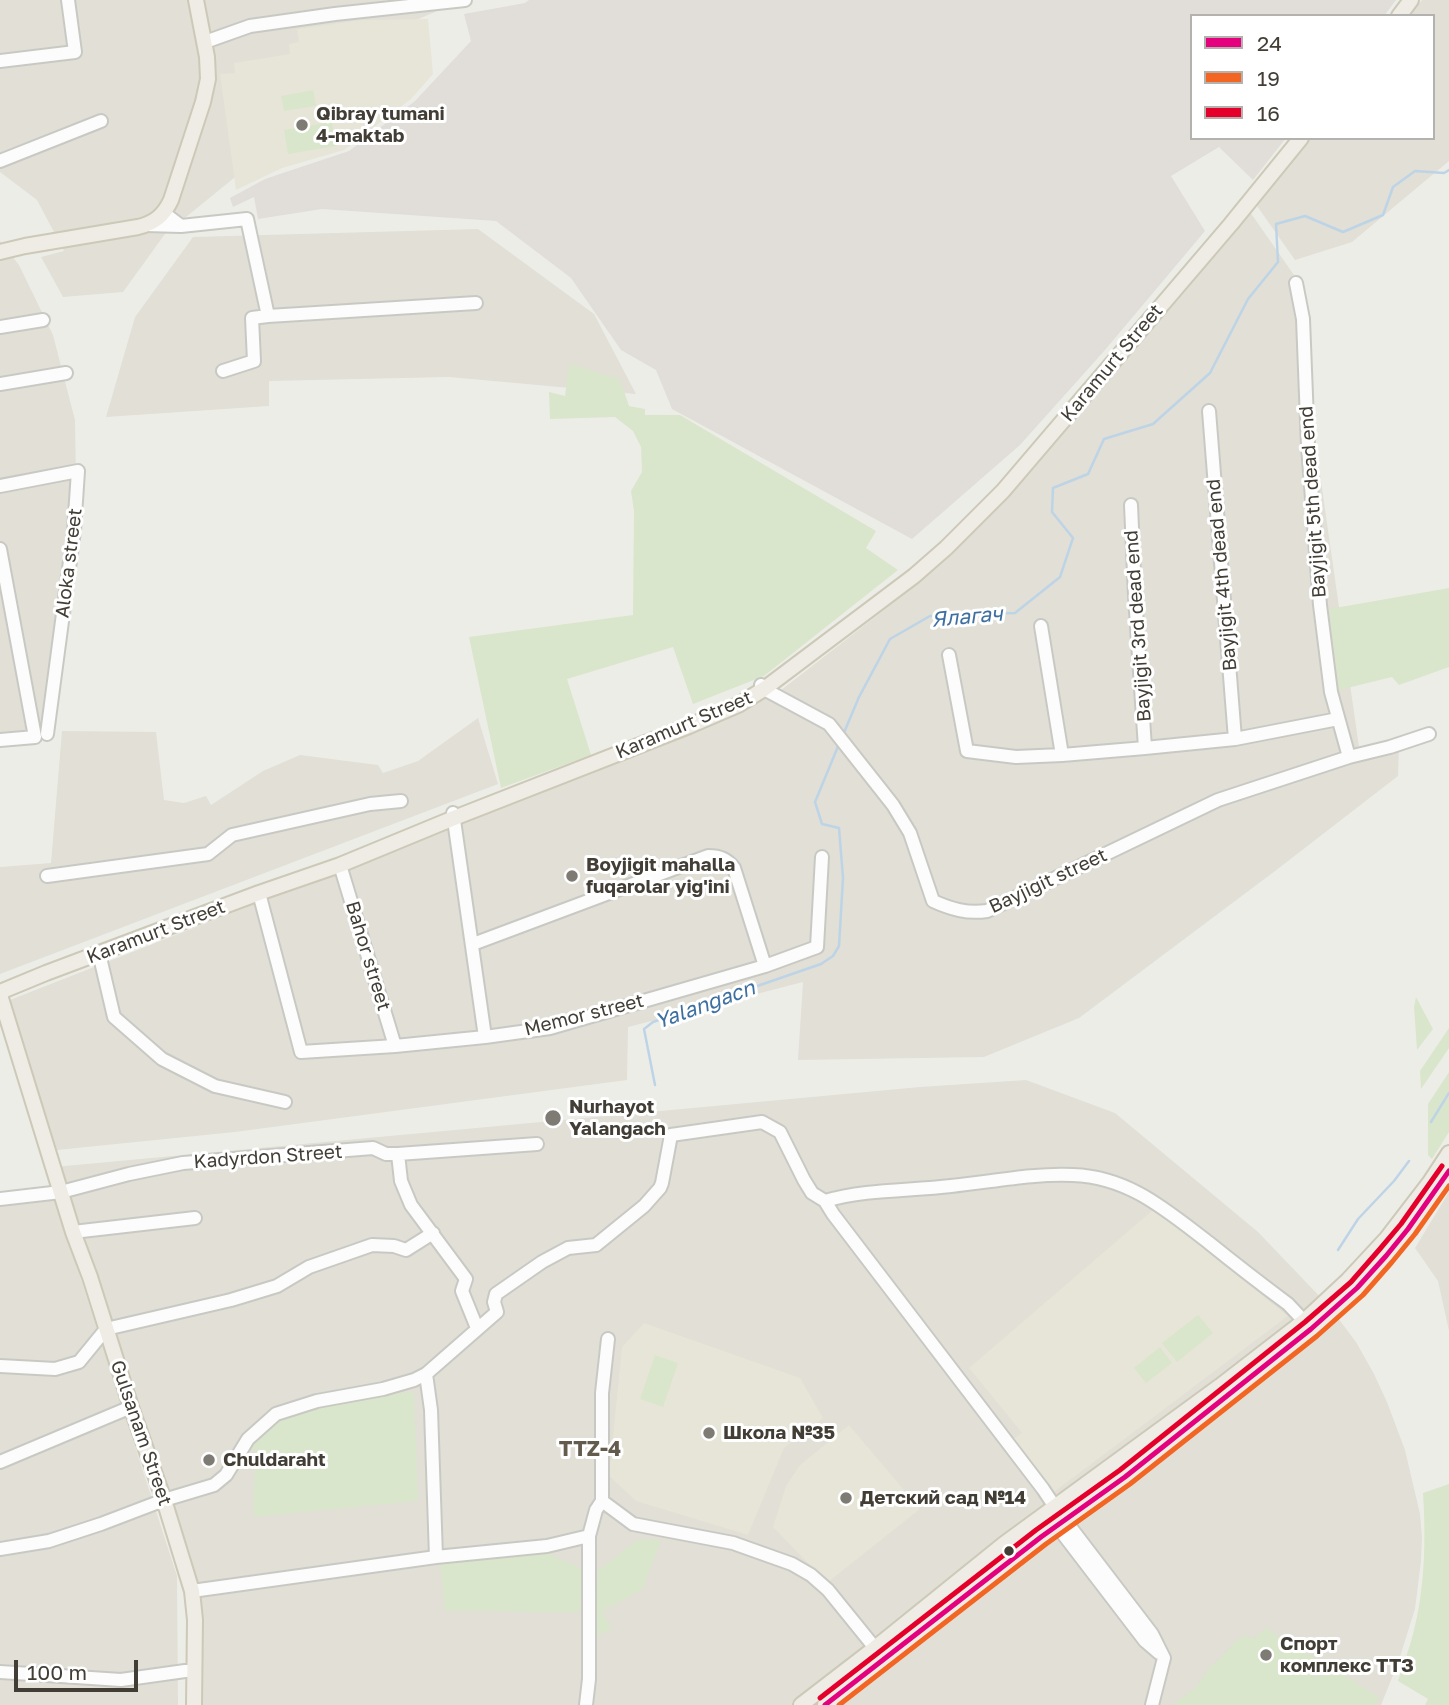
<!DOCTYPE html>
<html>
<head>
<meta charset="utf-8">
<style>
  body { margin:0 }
  #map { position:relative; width:1449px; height:1705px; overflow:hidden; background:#edede8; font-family:"Golos Text",sans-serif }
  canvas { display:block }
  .legend { position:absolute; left:1190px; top:14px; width:245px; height:126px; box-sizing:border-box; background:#fff; border:2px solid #b3b2af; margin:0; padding:9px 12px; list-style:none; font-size:21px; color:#423e36 }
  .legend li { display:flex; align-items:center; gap:14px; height:35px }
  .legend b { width:35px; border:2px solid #b3b2af }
  .scale { position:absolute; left:14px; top:1660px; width:124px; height:32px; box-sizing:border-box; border:4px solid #423e36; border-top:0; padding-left:9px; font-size:21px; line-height:24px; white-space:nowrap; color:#423e36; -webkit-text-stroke:5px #fff; paint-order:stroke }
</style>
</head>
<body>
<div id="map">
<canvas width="1449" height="1705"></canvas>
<ul class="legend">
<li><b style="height:9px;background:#e5007d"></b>24</li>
<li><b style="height:9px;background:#f26522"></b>19</li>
<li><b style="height:9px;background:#e4002b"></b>16</li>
</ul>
<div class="scale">100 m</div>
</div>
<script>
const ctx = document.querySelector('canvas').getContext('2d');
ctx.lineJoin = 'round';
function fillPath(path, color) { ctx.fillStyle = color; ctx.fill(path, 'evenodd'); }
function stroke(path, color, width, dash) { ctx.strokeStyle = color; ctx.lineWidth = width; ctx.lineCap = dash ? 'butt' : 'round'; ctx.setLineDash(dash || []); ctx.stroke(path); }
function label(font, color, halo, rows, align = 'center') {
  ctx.font = font + ' "Golos Text",sans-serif'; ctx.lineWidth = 6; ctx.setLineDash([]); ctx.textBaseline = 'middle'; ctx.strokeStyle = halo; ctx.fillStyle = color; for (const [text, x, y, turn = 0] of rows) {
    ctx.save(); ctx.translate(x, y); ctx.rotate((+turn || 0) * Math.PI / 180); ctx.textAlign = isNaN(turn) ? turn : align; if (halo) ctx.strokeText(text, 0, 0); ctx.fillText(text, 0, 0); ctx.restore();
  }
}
const residential = new Path2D(`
  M 0,0 L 463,0 L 395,29 L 258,161 L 234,178 L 165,234 L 123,292 L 63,297 L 41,257 L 64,251 L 37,200 L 0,172 Z
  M 1422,0 L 1449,0 L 1449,161 L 1352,242 L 1295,260 L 1257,206 L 1307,138 L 1433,138 L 1433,16 L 1408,16 Z
  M 1250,212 L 1294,275 L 1304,362 L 1361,761 L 1399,745 L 1398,776 L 1279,868 L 1079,1018 L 984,1057 L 798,1060 L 803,982 L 628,1027 L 627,1080 L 235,1132 L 57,1150 L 10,1000 L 423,838 L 750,706 L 780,691 L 920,582 L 1043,457 Z
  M 478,229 L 594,314 L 636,394 L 449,377 L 269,381 L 269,406 L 106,417 L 135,317 L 193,237 Z
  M 0,241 L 19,265 L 53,335 L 75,420 L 76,480 L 40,737 L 0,739 Z
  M 478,718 L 498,784 L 0,974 L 0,867 L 51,863 L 62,731 L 156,732 L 164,800 L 184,803 L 206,796 L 211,805 L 263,771 L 300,755 L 378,765 L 383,773 L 418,761 Z
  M 1026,1080 L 1115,1113 L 1258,1232 L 1325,1302 L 801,1705 L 194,1705 L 195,1620 L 54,1167 L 920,1087 Z
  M 1449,1192 L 1449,1331 L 1438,1281 L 1415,1248 Z
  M 54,1196 L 177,1576 L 178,1705 L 0,1705 L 0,1201 Z
  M 1332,1310 L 1356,1342 L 1374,1374 L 1387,1402 L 1405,1450 L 1420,1514 L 1422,1538 L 1421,1561 L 1415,1609 L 1398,1663 L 1381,1705 L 825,1705 Z`);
const industrial = new Path2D(`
  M 529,0 L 1396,0 L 1384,16 L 1192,16 L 1192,138 L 1286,138 L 1253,180 L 1219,147 L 1171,176 L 1205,231 L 1105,350 L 1020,445 L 912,539 L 672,409 L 656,370 L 621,350 L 571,278 L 496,221 L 322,209 L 258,219 L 254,197 L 233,207 L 230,198 L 265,179 L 349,151 L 415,101 L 471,41 L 464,14 L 525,3 Z`);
const education = new Path2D(`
  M 428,19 L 433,74 L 411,99 L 344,150 L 282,168 L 236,190 L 220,74 L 235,73 L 234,63 L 290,54 L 289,44 L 299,42 L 297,29 L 361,20 Z
  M 1154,1209 L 1288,1316 L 1054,1492 L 1013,1439 L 1022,1433 L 969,1368 Z
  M 644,1323 L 800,1378 L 823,1418 L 784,1448 L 748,1535 L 636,1501 L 609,1476 L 622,1347 Z
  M 849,1425 L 920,1509 L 827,1583 L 773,1527 L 786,1486 L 800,1465 Z`);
const green = new Path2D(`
  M 313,90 L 316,106 L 284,111 L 281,96 Z
  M 332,122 L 336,146 L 288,154 L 284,130 Z
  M 569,364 L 620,379 L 629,406 L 645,409 L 645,415 L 680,415 L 876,531 L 866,548 L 898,570 L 764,676 L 693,704 L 673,647 L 567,679 L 591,755 L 501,788 L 469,637 L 633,615 L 634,511 L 631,491 L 642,472 L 641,447 L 633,431 L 615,417 L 550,419 L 549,392 L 565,396 Z
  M 1449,588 L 1449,667 L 1399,685 L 1392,677 L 1339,690 L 1329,609 Z
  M 1416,997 L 1433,1029 L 1417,1050 L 1414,1007 Z
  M 1449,1028 L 1449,1048 L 1421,1089 L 1420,1071 Z
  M 1449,1072 L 1449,1132 L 1432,1159 L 1428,1155 L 1428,1104 Z
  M 1198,1315 L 1213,1333 L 1177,1362 L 1162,1343 Z
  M 1160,1347 L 1172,1363 L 1146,1383 L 1134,1368 Z
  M 655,1355 L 678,1363 L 663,1407 L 640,1399 Z
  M 414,1392 L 418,1501 L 254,1517 L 253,1494 L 256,1450 L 247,1450 C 251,1444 254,1437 259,1432 C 297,1398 366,1396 414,1392 Z
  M 1449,1484 L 1449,1705 L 1425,1705 L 1428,1699 L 1398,1681 C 1403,1665 1409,1650 1413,1634 C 1425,1589 1426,1539 1423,1493 Z
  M 639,1539 L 661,1540 L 642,1590 L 602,1611 L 612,1629 L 595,1636 L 598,1570 Z
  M 546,1552 L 582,1569 L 580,1612 L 445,1611 L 440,1564 Z
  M 1266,1628 L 1379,1697 L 1376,1705 L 1173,1705 L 1197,1686 L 1207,1671 L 1238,1639 L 1247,1635 L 1253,1639 Z`);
const stream = new Path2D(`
  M 843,735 L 859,697 L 890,639 L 930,616 L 1015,613 L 1060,577 L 1073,538 L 1052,512 L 1053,488 L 1088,474 L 1104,439 L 1153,424 L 1210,373 L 1248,299 L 1278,262 L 1276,224 L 1305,216 L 1343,232 L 1383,215 L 1393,187 L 1415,171 L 1444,173 L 1449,170
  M 655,1085 L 644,1029 L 653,1022 L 821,964 L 833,956 L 839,946 L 843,878 L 839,828 L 822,824 L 815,802 L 839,744
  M 1431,1122 L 1449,1093
  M 1338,1250 L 1358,1219 L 1394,1181 L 1409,1161`);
const minor = new Path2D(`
  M 205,42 L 250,26 L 335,14 L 465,0
  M 0,61 L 75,52 L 68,0
  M 0,161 L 101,121
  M 164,213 L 181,226 L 247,219 L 268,316 L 476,303
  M 146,225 L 181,226
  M 1296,283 L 1303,319 L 1308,446 L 1320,605 L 1331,692 L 1349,757
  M 0,327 L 43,320
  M 223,371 L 254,361 L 252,318 L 268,316
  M 0,384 L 66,373
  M 1209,411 L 1235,739
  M 0,486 L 78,471 L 74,531 L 47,734
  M 1131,505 L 1135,596 L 1145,748
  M 0,549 L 35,737 L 0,740
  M 1041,626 L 1062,755
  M 949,655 L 967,751 L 1016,757 L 1062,755 L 1145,748 L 1235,739 L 1338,719
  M 761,685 L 764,689 L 829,724 L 893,805 L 910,833 L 933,901 C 951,909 967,914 987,911 L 1218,800 L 1349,757 L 1390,747 L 1429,734
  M 453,813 L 485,1037
  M 340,865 L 395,1046
  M 47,876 L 208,854 L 232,835 L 370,804 L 401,801
  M 259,893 L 301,1052 L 395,1046 L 485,1037 L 550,1028 L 765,966 L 817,947 L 822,857
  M 473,944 L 708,856 C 720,856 727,859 734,868 L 765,966
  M 99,953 L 114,1017 L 162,1059 L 215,1086 L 285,1102
  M 398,1154 L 401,1181 L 411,1205 L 466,1279 L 462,1291 L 477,1328
  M 0,1199 L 61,1192 L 129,1174 L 183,1163 L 373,1148 L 386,1154 L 398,1154 L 537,1144
  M 825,1201 C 866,1189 909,1191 951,1186 C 991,1182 1034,1173 1073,1175 C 1129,1177 1166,1210 1208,1242 C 1234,1263 1261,1284 1288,1304 L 1304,1321
  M 73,1232 L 195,1218
  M 0,1366 L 55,1369 L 79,1362 L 106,1329 L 231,1300 L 277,1286 L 309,1267 L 372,1245 L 394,1246 L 406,1250 L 433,1233
  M 426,1374 L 431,1410 L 436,1557
  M 0,1462 L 131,1407
  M 602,1501 L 633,1524 L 733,1543 L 792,1564 L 811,1575 L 828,1590 L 875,1648
  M 1057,1518 L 1057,1526 L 1145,1641 L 1159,1653
  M 0,1549 L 49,1541 L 101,1524 L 164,1500 L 214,1485 L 226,1475 L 248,1439 L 276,1414 L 317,1401 L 383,1389 L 414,1380 L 426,1374 L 497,1312 L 494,1302 L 496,1294 L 542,1262 L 568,1248 L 596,1245 L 644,1206 L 660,1188 L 662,1183 L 671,1135 L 762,1122 L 780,1132 L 804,1180 L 812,1193 L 825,1201 L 833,1214 L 1043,1489 L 1055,1507 L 1152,1634 L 1164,1658 L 1152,1705
  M 192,1591 L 436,1557 L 547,1546 L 589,1536 L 596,1510 L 602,1501 L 602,1393 L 608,1339
  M 0,1672 L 121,1680 L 185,1671 L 194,1671
  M 586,1705 L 589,1679 L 589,1536`);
const major = new Path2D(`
  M 1399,16 L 1411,0
  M 0,252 L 25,246 L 138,227 C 155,223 164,215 171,200 L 203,102 L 208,79 L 207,57 L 196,0
  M 0,992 L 46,973 L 259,893 L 340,865 L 454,818 L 689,726 L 738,705 L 764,689 L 914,576 L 946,548 L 1003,491 L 1231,224 L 1301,138
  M 0,995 L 73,1232 L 90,1277 L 131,1407 L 164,1500 L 192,1591 L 195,1620 L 194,1705
  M 801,1705 L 875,1648 L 1004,1544 L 1220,1386 L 1304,1321 L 1348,1280 L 1387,1238 L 1430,1182 L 1449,1153
  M 825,1705 L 1041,1537 L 1125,1477 L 1311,1329 L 1357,1288 L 1386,1256 L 1408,1229 L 1449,1171`);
const bus1 = new Path2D(`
  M 825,1705 L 1041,1537 L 1125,1477 L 1311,1329 L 1357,1288 L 1386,1256 L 1408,1229 L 1449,1171`);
const bus2 = new Path2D(`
  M 839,1705 L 1046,1544 L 1130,1484 L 1317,1336 L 1363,1295 L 1392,1262 L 1415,1234 L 1449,1186`);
const bus3 = new Path2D(`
  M 820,1698 L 1036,1530 L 1120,1470 L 1305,1322 L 1351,1282 L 1379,1250 L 1401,1224 L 1442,1166`);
const markers = [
  [302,125,7,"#7e7b74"],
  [572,876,7,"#7e7b74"],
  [553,1118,9,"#7e7b74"],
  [709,1433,7,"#7e7b74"],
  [209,1460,7,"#7e7b74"],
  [846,1498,7,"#7e7b74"],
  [1009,1551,6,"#423e36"],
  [1266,1655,7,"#7e7b74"]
];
const poiNames = [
  ["Qibray tumani",316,114],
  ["4-maktab",316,136],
  ["Boyjigit mahalla",586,865],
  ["fuqarolar yig'ini",586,887],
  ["Nurhayot",569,1107],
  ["Yalangach",569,1129],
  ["Школа №35",723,1433],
  ["Chuldaraht",223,1460],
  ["Детский сад №14",860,1498],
  ["Спорт",1280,1644],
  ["комплекс ТТЗ",1280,1666]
];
const streetNames = [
  ["Karamurt Street",1112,363,-50],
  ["Bayjigit 5th dead end",1313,502,-94],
  ["Aloka street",69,563,-83],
  ["Bayjigit 4th dead end",1222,575,-95],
  ["Bayjigit 3rd dead end",1138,626,-94],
  ["Karamurt Street",684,725,-23],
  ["Bayjigit street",1048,881,-25],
  ["Karamurt Street",156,932,-21],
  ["Bahor street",368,956,73],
  ["Memor street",584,1015,-14],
  ["Kadyrdon Street",268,1157,-4],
  ["Gulsanam Street",141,1433,71]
];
const waterNames = [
  ["Ялагач",967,617,-5],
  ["Yalangacn",705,1005,-20]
];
const neighbourhoodNames = [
  ["TTZ-4",590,1449]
];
fillPath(residential, '#e1dfd6');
fillPath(industrial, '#e1ded9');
fillPath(education, '#e7e5d8');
fillPath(green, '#d9e6cb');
stroke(stream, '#bdd4e7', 2.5);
stroke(minor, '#c9c9c4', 16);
stroke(major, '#cdc9b8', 18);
stroke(minor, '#fcfcfc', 12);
stroke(major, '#eeece4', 14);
stroke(bus1, '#e5007d', 5);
stroke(bus2, '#f26522', 5);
stroke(bus3, '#e4002b', 5);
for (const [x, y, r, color] of markers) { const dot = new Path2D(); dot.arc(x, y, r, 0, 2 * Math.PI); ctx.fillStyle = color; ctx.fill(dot); stroke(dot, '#fff', 2.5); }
label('bold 19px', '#423e36', '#fff', poiNames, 'left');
label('19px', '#423e36', '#fff', streetNames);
label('italic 21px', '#3d6fa0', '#fff', waterNames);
label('bold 21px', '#635c4e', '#fff', neighbourhoodNames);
</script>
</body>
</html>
